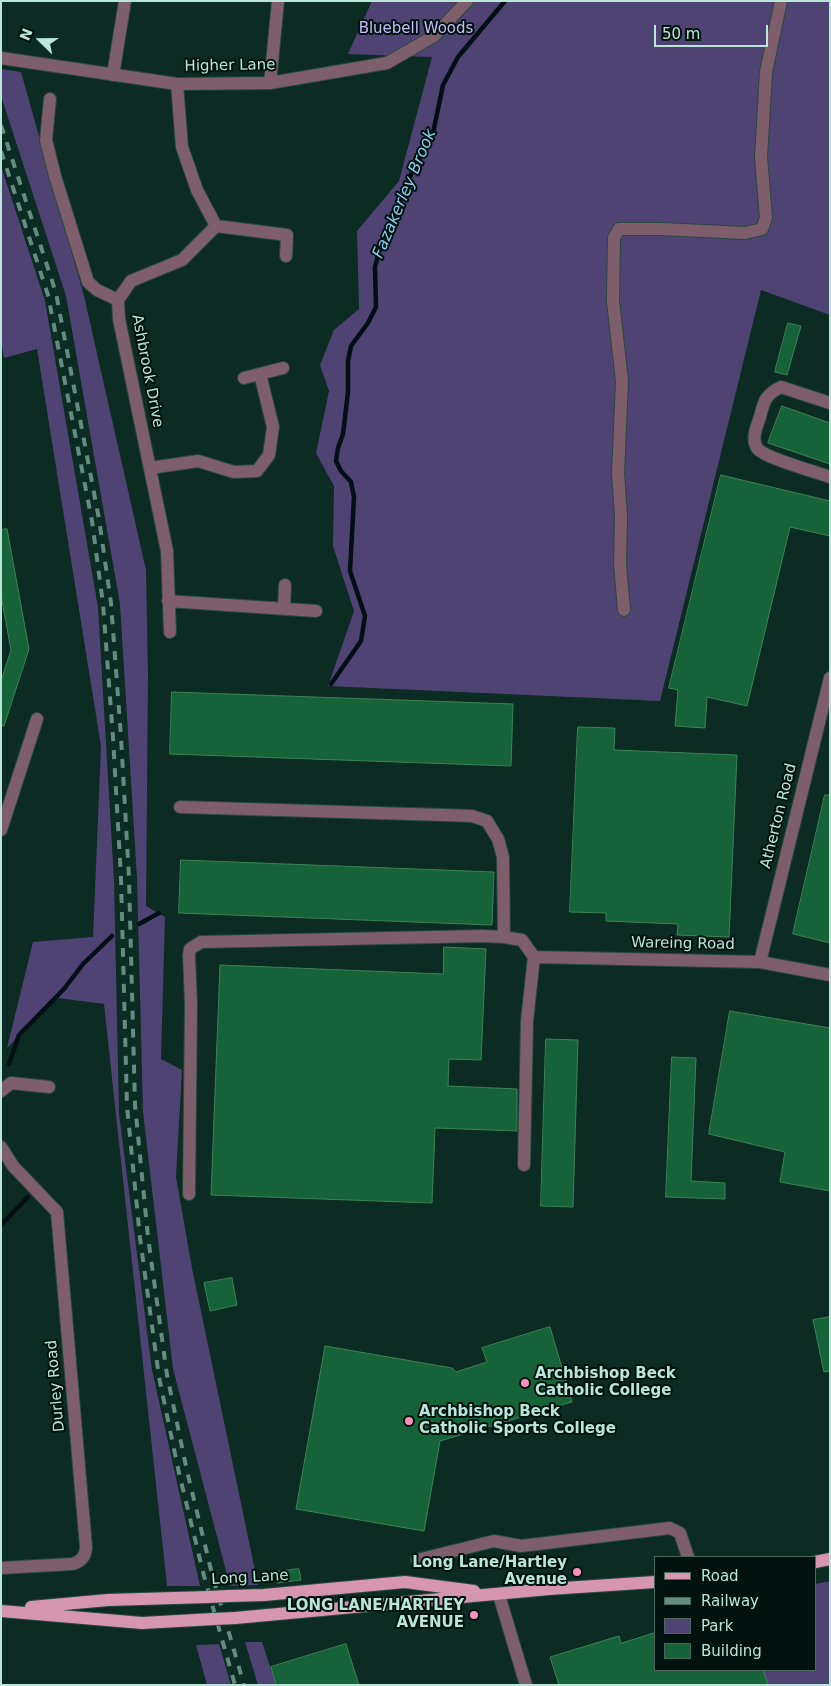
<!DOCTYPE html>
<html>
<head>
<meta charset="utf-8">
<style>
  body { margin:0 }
  #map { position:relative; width:831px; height:1686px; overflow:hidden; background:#0b2b23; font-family:"DejaVu Sans",sans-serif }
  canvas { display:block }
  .frame { position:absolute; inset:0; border:2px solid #b9e6d8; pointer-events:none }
  .legend { position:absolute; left:654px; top:1556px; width:162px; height:115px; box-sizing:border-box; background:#00120d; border:1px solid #4a675e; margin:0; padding:6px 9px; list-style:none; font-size:15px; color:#b9e6d8 }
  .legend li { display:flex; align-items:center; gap:10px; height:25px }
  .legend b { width:25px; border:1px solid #4a675e }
  .north { position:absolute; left:15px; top:15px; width:50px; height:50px; -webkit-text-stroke:4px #00120d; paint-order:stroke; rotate:292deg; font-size:14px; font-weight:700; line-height:20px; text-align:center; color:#b9e6d8 }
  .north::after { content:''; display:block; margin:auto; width:18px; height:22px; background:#b9e6d8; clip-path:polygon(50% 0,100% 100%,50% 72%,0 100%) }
  .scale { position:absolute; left:654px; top:25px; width:114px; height:22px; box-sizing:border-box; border:2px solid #b9e6d8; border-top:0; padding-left:6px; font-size:15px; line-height:18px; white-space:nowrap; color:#b9e6d8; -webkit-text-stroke:4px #00120d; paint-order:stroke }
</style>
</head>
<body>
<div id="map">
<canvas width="831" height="1686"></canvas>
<div class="frame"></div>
<ul class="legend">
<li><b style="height:6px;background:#d796af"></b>Road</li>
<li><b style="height:6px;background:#658c81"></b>Railway</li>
<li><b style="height:14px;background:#4f4373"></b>Park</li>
<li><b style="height:14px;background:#176339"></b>Building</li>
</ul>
<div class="north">N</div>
<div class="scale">50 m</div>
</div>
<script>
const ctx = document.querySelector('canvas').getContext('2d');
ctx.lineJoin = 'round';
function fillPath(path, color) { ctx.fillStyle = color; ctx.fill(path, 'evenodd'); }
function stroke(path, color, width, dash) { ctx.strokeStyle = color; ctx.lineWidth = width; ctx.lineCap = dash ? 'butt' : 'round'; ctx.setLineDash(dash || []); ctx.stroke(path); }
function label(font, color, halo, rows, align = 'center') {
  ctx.font = font + ' "DejaVu Sans",sans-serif'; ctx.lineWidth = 4; ctx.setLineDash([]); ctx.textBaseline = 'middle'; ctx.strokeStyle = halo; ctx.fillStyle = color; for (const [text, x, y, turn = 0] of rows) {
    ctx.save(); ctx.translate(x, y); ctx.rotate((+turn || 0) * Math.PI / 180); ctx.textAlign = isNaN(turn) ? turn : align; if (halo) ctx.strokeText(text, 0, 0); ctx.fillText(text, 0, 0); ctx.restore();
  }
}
const green = new Path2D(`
  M 372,1 L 830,1 L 830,315 L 761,290 L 660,701 L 328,686 L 354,611 L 333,546 L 334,486 L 316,453 L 329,391 L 320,365 L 334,330 L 359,309 L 357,231 L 399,181 L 432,57 L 348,54 Z
  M 1,69 L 21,72 L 84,296 L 146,570 L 148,676 L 146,906 L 165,917 L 161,1059 L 182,1070 L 176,1177 L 192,1268 L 258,1585 L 230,1586 L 173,1369 L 143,1112 L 137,878 L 120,604 L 66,296 L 1,96 Z
  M 1,166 L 45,301 L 98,607 L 114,880 L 119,1114 L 152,1370 L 200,1586 L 167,1586 L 104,1004 L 58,998 L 7,1048 L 33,942 L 93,937 L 101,746 L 37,349 L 4,358 L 1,341 Z
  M 830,1581 L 830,1685 L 768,1685 L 763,1670 L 815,1670 L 815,1584 Z
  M 245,1642 L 262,1642 L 276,1685 L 258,1685 Z
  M 219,1644 L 231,1685 L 207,1685 L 196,1645 Z`);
const stream = new Path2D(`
  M 331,684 L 361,641 L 365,616 L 350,571 L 354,497 L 351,482 L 341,471 L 336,461 L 338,448 L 343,434 L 348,392 L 348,361 L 351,346 L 368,323 L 376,307 L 375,267 L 379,252 L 412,172 L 433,133 L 443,85 L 458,57 L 505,1
  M 139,924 L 159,913
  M 9,1064 L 19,1035 L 64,989 L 83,964 L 112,936
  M 1,1225 L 28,1197`);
const building = new Path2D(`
  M 788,323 L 801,326 L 787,375 L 775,372 Z
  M 782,406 L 830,423 L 830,464 L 768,443 Z
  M 721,475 L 830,501 L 830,536 L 790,527 L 747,706 L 707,697 L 705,728 L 675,726 L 678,690 L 669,688 Z
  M 7,529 L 29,649 L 4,726 L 1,726 L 1,681 L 11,650 L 1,595 L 1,530 Z
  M 172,692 L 513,704 L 511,766 L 170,754 Z
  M 578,727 L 615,728 L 614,750 L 737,755 L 729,937 L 677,935 L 678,924 L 606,921 L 606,913 L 570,912 Z
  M 825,795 L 830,795 L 830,943 L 793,934 Z
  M 181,860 L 494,872 L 492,925 L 179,913 Z
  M 444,947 L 486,949 L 481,1060 L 449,1059 L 448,1086 L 517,1089 L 517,1131 L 435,1128 L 432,1203 L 211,1195 L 220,965 L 443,974 Z
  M 730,1011 L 830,1028 L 830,1191 L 780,1182 L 785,1152 L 709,1134 Z
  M 546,1039 L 578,1040 L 573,1207 L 541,1206 Z
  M 672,1057 L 696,1058 L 691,1181 L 725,1183 L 725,1199 L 666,1197 Z
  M 232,1278 L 237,1305 L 210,1311 L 204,1283 Z
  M 830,1317 L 830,1371 L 824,1372 L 813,1320 Z
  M 550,1327 L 572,1402 L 440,1441 L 424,1531 L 296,1509 L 325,1346 L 452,1368 L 456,1372 L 487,1362 L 482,1348 Z
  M 299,1569 L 301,1580 L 277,1583 L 275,1572 Z
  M 655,1633 L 655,1670 L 763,1670 L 768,1685 L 559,1685 L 550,1657 L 619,1636 L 621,1643 Z
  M 346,1644 L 359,1685 L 276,1685 L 271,1667 Z`);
const minor = new Path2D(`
  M 1,58 L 177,84 L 270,83 L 387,63 L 434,36 L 467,1
  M 113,75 L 125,1
  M 270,83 L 278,1
  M 50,99 L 46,140 L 55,176 L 88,282 L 97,290 L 118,300
  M 216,226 L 287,235 L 286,256
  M 244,378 L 283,368
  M 830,403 L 781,387 C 765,395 764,401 760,417 C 757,426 751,438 757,448 C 764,458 816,472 830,477
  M 150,468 L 198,461 L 234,472 L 257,471 L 269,455 L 273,427 L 260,374
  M 168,601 L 316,611
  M 284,609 L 285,585
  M 624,610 L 620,564 L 621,516 L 618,473 L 622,381 L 613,301 L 614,238 L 619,229 L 661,229 L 745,233 L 762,229 L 766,218 L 761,157 L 766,72 L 781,1
  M 170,632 L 167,551 L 119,319 L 118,300 L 131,281 L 182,260 L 216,226 L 197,190 L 182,147 L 177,84
  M 180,807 L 444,815 L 472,816 L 487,821 L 498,839 L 503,857 L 504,937
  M 1,830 L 37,719
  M 534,957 L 760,962 L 830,975
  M 760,962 L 830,678
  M 1,1091 L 11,1083 L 49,1087
  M 1,1147 L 13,1166 L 57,1212 L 86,1547 C 86,1556 81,1562 72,1564 L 1,1568
  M 189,1194 L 191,1004 L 189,955 L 190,949 L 201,942 L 482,936 L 504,937 L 522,940 L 534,957 L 527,1021 L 524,1165
  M 417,1560 L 494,1541 L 521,1546 L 670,1528 L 680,1533 L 688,1557
  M 499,1595 L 526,1685`);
const major = new Path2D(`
  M 815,1562 L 830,1559
  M 229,1596 L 264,1595 L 405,1582 L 474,1591
  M 31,1607 L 108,1600 L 208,1597
  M 1,1611 L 142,1623 L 214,1619
  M 235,1618 L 549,1589 L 655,1582`);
const rail = new Path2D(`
  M 1,125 L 56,293 L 99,519 L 111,603 L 121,737 L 129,878 L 135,1105 L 148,1237 L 167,1375 L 187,1471 L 212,1574 L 244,1685
  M 1,151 L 48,295 L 92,521 L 103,604 L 113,737 L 121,878 L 127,1106 L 140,1238 L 159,1377 L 179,1473 L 204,1576 L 235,1685`);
const majorBridge = new Path2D(`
  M 208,1597 L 229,1596
  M 214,1619 L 235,1618`);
const markers = [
  [525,1383,5,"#fe8ebd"],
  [409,1421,5,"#fe8ebd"],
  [577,1572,5,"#fe8ebd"],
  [474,1615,5,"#fe8ebd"]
];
const parkNames = [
  ["Bluebell Woods",416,29]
];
const streetNames = [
  ["Higher Lane",230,66,-1],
  ["Ashbrook Drive",147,371,79],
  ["Atherton Road",779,816,-76],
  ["Wareing Road",683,944,1],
  ["Durley Road",56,1386,-95],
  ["Long Lane",250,1578,-3]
];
const poiNames = [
  ["Archbishop Beck",535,1374],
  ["Catholic College",535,1391],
  ["Archbishop Beck",419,1412],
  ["Catholic Sports College",419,1429],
  ["Long Lane/Hartley",567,1563,"right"],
  ["Avenue",567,1580,"right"],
  ["LONG LANE/HARTLEY",464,1606,"right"],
  ["AVENUE",464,1623,"right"]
];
const waterNames = [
  ["Fazakerley Brook",405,194,-67]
];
fillPath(green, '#4f4373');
stroke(stream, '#030e15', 4.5);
fillPath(building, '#176339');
stroke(building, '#3d8458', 1);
stroke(minor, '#274940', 14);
stroke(major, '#274940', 14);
stroke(minor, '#7e5e6a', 12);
stroke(major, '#d796af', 12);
stroke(rail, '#658c81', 4, [9, 9]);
stroke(majorBridge, '#274940', 14, []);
stroke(majorBridge, '#d796af', 12);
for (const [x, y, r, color] of markers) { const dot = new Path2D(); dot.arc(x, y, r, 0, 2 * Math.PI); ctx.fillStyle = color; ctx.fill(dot); stroke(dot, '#00120d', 2); }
label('15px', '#cabcfd', '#00120d', parkNames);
label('15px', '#b9e6d8', '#00120d', streetNames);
label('bold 15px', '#b9e6d8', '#00120d', poiNames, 'left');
label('italic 16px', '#89d0f8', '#00120d', waterNames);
</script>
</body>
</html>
